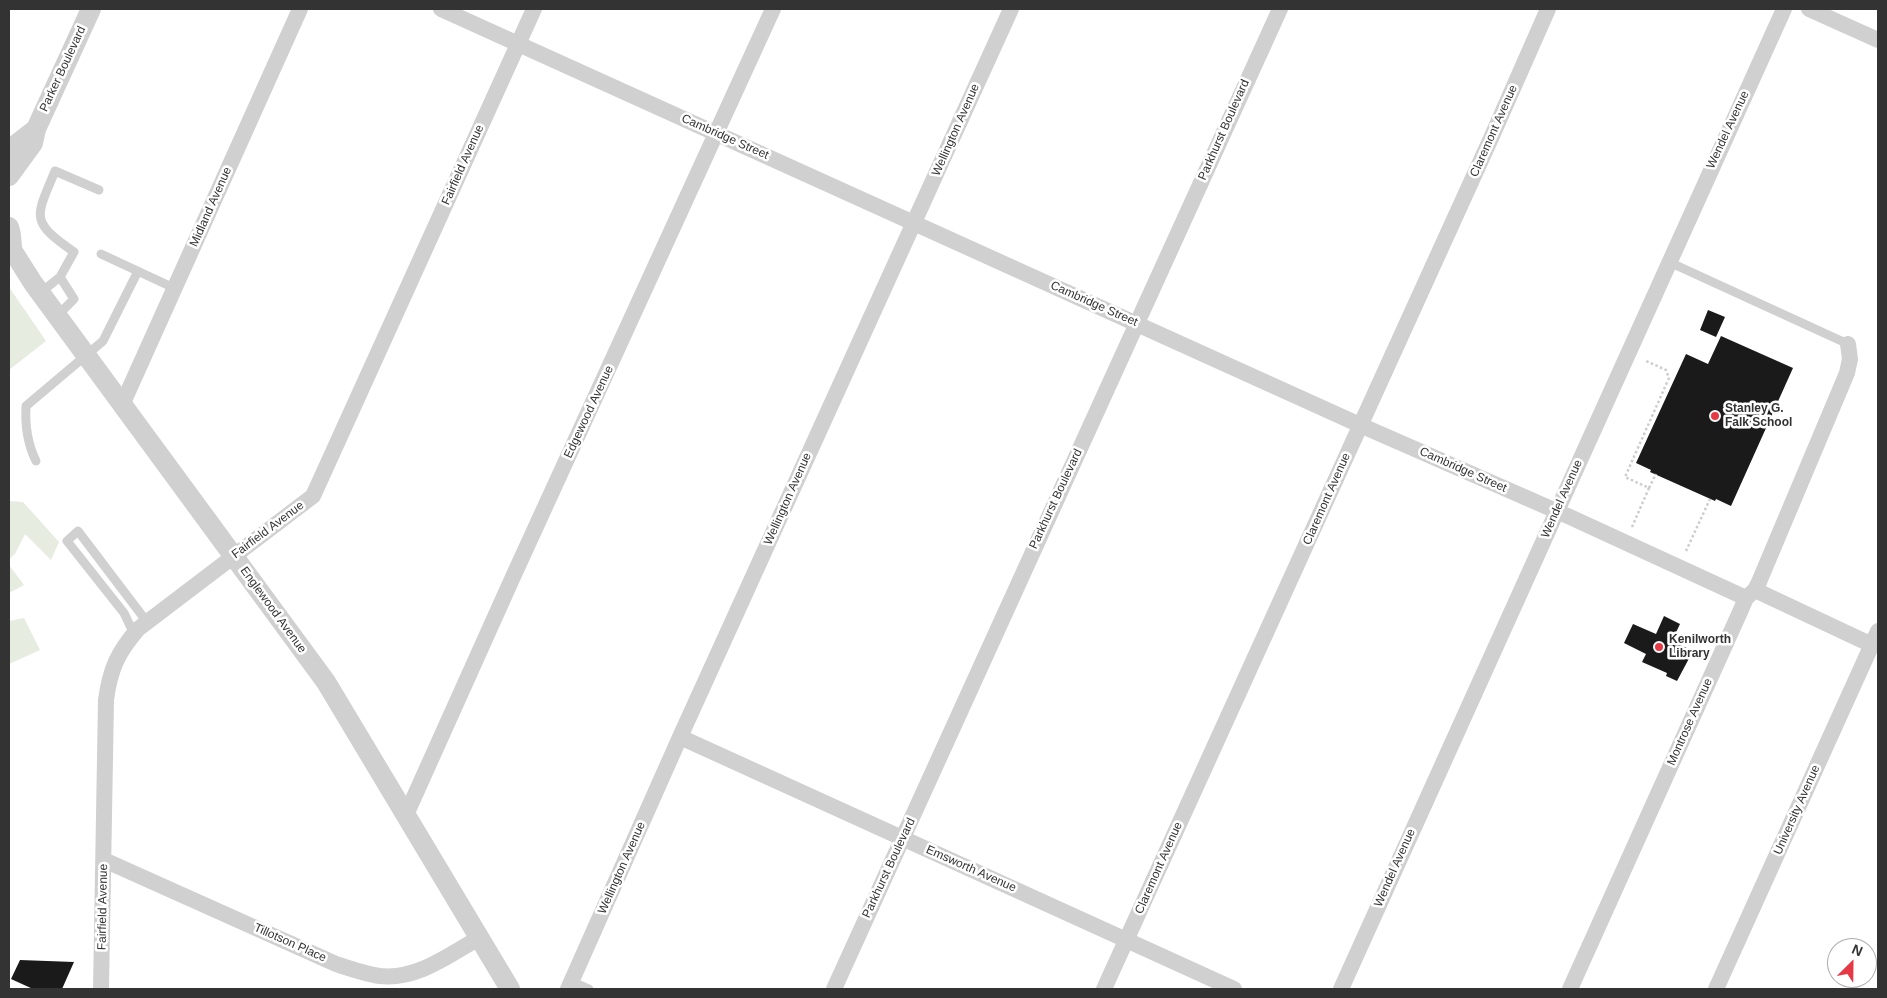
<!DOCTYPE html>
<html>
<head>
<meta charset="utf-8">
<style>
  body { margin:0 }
  #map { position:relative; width:1887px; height:998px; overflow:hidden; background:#fff; font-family:Arial,sans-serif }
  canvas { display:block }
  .frame { position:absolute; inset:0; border:10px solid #333; pointer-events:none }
  .north { position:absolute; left:1827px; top:938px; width:50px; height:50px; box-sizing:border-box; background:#fff; border:1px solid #adadad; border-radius:50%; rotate:23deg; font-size:14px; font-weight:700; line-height:20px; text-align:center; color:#333 }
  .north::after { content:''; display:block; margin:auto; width:18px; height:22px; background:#e63946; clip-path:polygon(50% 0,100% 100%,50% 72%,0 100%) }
</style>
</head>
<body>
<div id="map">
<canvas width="1887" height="998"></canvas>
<div class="frame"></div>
<div class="north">N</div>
</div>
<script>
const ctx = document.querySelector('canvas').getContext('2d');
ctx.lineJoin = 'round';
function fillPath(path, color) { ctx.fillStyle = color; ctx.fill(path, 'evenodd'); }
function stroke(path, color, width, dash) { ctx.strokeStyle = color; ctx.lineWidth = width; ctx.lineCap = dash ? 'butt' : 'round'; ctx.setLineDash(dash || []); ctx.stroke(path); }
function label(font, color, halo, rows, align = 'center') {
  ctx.font = font + ' Arial,sans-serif'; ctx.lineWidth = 5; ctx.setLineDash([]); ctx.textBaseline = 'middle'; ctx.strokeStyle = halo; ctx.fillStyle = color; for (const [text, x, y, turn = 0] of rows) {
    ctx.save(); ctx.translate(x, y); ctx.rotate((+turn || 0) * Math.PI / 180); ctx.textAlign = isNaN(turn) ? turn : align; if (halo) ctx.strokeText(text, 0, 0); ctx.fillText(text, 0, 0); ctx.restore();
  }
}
const green = new Path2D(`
  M 9,287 L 46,341 L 9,370 Z
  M 9,501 L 23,502 L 59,542 L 51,560 L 25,534 L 15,554 L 9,559 Z
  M 9,565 L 24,585 L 9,593 Z
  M 24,618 L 40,650 L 9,664 L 9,621 Z`);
const building = new Path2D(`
  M 1708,310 L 1725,317 L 1716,337 L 1700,330 Z
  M 1721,336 L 1793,368 L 1731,506 L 1716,499 L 1715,501 L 1650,472 L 1651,470 L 1636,463 L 1686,354 L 1708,364 Z
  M 1664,616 L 1680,624 L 1672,641 L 1693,651 L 1677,681 L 1666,676 L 1667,673 L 1642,662 L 1646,654 L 1624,643 L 1633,624 L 1656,634 Z
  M 20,960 L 74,962 L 62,989 L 33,989 L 11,979 Z`);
const path = new Path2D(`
  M 1649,488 L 1656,474
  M 1632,527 L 1649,488 L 1625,477 L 1669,378 L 1666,370 L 1644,360
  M 1686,551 L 1710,499`);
const service = new Path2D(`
  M 101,254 L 174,288
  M 1669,262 L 1848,344
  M 40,293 L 60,277 L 74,252 C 29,221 36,217 55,171 L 99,190
  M 57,316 L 74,299 L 60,277
  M 36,461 C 28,445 25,424 26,406 L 103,341 L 138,271
  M 134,634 L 124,613 L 67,541 L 78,531 L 147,622
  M 571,981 L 589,989`);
const minor = new Path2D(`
  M 441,9 L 1360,425 L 1570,517 L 1746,598
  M 1809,9 L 1878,40
  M 122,405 L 300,9
  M 1755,590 L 1872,645
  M 680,737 L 1234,989
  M 406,815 L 512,579 L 773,9
  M 104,860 L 336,964 C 351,969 365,974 380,976 C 417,980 449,955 479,938
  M 101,989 L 106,700 C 110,669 118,652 138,629 L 313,496 L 534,9
  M 568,989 L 680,737 L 1011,9
  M 834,989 L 1280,9
  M 1104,989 L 1492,136 L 1548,9
  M 1341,989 L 1784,9
  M 1570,989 L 1740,612 L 1746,598 L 1755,590 L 1759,582 L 1847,373 L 1850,359 L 1848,344
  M 1716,989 L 1878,631`);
const tertiary = new Path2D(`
  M 9,150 L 36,129
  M 9,176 L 33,143 L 36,129 L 91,9
  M 9,227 L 11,235 L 12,247
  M 9,245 L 33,283 L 326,682 L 510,989`);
const markers = [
  [1715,416,5,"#e63946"],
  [1659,647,5,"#e63946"]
];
const streetNames = [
  ["Parker Boulevard",63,69,-65],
  ["Wellington Avenue",956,130,-66],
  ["Parkhurst Boulevard",1224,130,-66],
  ["Wendel Avenue",1728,130,-65],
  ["Claremont Avenue",1494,131,-66],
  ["Cambridge Street",725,137,24],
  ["Fairfield Avenue",463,165,-66],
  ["Midland Avenue",211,207,-66],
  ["Cambridge Street",1094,304,24],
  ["Edgewood Avenue",589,412,-65],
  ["Cambridge Street",1463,470,24],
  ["Wellington Avenue",788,499,-66],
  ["Parkhurst Boulevard",1056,499,-65],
  ["Claremont Avenue",1327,499,-66],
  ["Wendel Avenue",1562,499,-66],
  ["Fairfield Avenue",268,530,-37],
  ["Englewood Avenue",273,610,54],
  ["Montrose Avenue",1690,722,-66],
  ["University Avenue",1797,810,-66],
  ["Wellington Avenue",622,868,-66],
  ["Parkhurst Boulevard",889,868,-65],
  ["Claremont Avenue",1159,868,-66],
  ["Wendel Avenue",1395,868,-66],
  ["Emsworth Avenue",971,869,24],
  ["Fairfield Avenue",103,907,-89],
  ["Tillotson Place",290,943,24]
];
const poiNames = [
  ["Stanley G.",1725,409],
  ["Falk School",1725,423],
  ["Kenilworth",1669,640],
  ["Library",1669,654]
];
fillPath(green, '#e6ecdf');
fillPath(building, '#1a1a1a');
stroke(path, '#cdcdcd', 2.5, [2.5, 2.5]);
stroke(service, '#d0d0d0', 9);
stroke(minor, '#d0d0d0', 16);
stroke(tertiary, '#d0d0d0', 20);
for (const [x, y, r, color] of markers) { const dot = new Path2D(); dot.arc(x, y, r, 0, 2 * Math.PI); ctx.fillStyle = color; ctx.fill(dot); stroke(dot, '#fff', 2); }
label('12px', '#333', '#fff', streetNames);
label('bold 12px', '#333', '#fff', poiNames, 'left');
</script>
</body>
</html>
